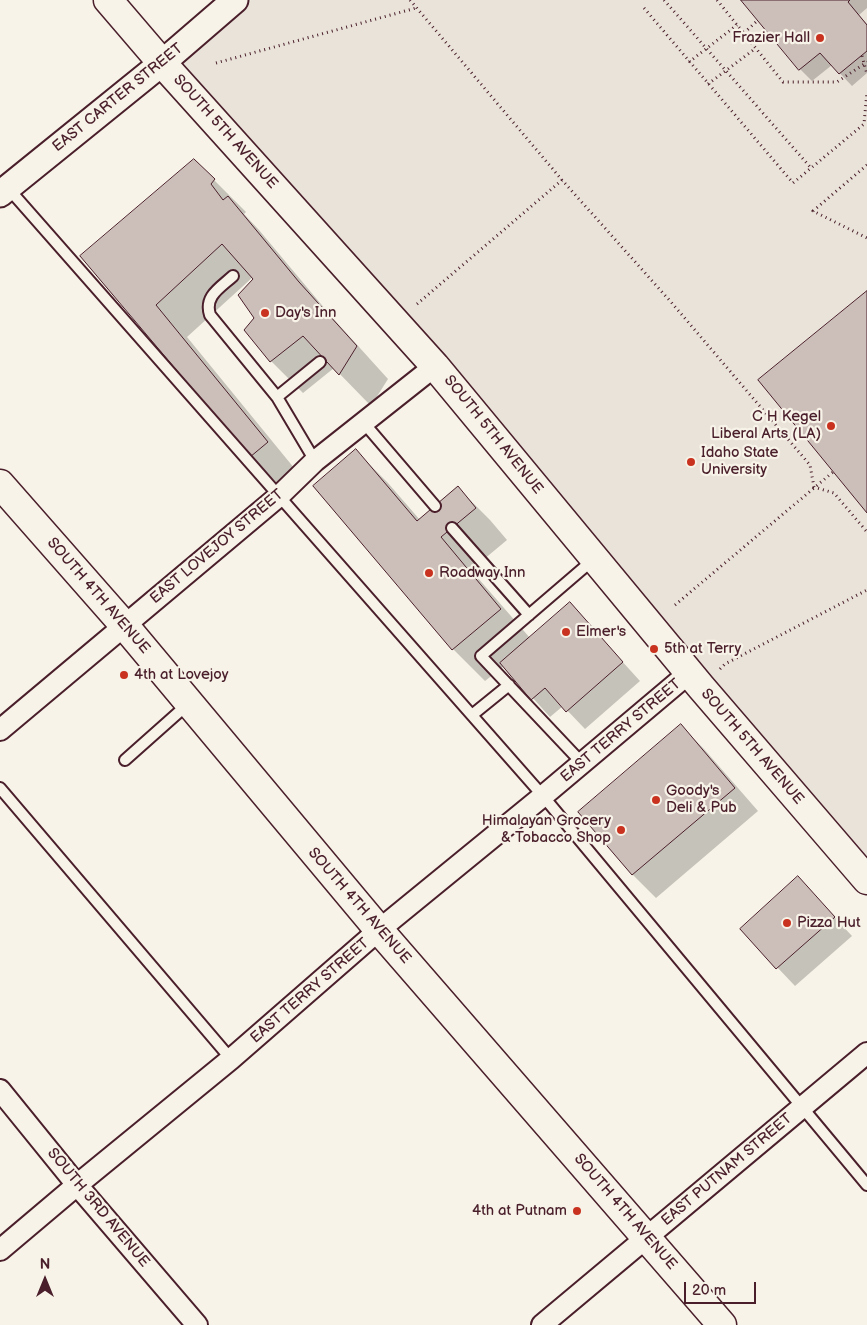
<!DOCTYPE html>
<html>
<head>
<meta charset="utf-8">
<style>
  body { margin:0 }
  #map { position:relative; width:867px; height:1325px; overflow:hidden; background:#f7f3e8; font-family:"Balsamiq Sans",sans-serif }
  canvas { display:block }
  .north { position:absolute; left:20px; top:1255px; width:50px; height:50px; -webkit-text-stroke:4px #f7f3e8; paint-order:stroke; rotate:0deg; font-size:14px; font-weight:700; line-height:20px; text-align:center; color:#4a1f2b }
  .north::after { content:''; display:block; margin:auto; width:18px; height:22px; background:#4a1f2b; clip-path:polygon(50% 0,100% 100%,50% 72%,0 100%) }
  .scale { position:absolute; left:684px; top:1282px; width:72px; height:22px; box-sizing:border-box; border:2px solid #4a1f2b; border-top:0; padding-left:6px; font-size:15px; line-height:18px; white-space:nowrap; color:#4a1f2b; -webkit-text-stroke:4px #f7f3e8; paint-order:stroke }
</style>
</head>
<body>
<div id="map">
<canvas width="867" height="1325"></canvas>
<div class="north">N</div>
<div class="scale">20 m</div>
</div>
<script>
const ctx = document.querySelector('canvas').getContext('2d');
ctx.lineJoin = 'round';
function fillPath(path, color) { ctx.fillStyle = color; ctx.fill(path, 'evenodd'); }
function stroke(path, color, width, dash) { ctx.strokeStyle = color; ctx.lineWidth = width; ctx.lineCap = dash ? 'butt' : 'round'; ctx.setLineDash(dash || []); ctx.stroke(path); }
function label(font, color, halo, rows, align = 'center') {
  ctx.font = font + ' "Balsamiq Sans",sans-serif'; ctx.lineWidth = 4.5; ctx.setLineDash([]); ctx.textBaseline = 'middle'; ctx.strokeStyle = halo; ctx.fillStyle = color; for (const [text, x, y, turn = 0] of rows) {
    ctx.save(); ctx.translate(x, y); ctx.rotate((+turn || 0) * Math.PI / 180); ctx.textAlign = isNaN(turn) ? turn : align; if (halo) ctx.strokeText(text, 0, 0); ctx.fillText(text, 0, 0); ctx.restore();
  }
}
const built = new Path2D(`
  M 251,0 L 867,0 L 867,880 L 162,63 Z`);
const shadow = new Path2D(`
  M 742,0 L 867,0 L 867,8 L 859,15 L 867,24 L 867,73 L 852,86 L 832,65 L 812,81 L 800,69 Z
  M 194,160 L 246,212 L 244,214 L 259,230 L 331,316 L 388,379 L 371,406 L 334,368 L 303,393 L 271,361 L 256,318 L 255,279 L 253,277 L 187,337 L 299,474 L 282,488 L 251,456 L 81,256 Z
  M 356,451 L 388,483 L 420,520 L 458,488 L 490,520 L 507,540 L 471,570 L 530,638 L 570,604 L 640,681 L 585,729 L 563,706 L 550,717 L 504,666 L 485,681 L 453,649 L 315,486 Z
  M 681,726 L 704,749 L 758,811 L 656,898 L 633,875 L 579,812 Z
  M 798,878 L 852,936 L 795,986 L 741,929 Z`);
const building = new Path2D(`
  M 741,0 L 850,0 L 848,2 L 867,25 L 867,51 L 839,74 L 820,53 L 799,70 Z
  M 194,159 L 215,179 L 211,184 L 223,200 L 228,196 L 299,282 L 357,346 L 339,375 L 303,336 L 270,362 L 244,330 L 254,318 L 238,295 L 253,279 L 222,244 L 156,305 L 268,442 L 250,457 L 80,256 Z
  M 867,291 L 867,513 L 758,380 Z
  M 356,449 L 417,521 L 458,486 L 476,508 L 441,537 L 501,609 L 452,650 L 313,486 Z
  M 570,602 L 623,662 L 566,712 L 545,688 L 531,700 L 500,663 Z
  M 681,724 L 735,788 L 632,875 L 578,812 Z
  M 798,876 L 835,917 L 776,969 L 740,929 Z`);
const path = new Path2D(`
  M 410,0 L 562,180 L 671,302 L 810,465 L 814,487 L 834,493 L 867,532
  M 664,0 L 811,168
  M 717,0 L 783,82 L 837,82 L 867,62
  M 644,8 L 793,183 L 864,124 L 867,92
  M 744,33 L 758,20
  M 862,56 L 867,74
  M 689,62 L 737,25
  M 216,63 L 416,8
  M 708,84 L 756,48
  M 867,165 L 813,211 L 867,238
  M 417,304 L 562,180
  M 675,605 L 833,472
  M 720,669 L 725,664 L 867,590`);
const service = new Path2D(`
  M 8,188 L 543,796 L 867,1185
  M 233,276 C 220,288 204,296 210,315 L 277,397 L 315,461
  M 277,397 L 320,362
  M 364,423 L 435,506
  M 452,528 L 529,615
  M 472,715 L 509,685
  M 125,760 L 188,704
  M 582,763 L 481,656 L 594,559
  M 0,788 L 231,1059`);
const minor = new Path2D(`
  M 0,730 L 279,496 L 315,461 L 435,366
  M 0,1090 L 77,1185 L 197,1325
  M 0,1250 L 77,1185 L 231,1059 L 379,930 L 543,796 L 689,673
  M 542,1325 L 867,1053`);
const tertiary = new Path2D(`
  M 0,194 L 162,63 L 235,0`);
const primary = new Path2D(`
  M 108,0 L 162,63 L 435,366 L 701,687 L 867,880
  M 0,484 L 124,625 L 379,930 L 722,1325`);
const markers = [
  [820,38,5,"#c8321e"],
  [265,313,5,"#c8321e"],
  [831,426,5,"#c8321e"],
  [691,462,5,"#c8321e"],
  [429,573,5,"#c8321e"],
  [566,632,5,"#c8321e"],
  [654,649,5,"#c8321e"],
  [124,675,5,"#c8321e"],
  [656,800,5,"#c8321e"],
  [621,830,5,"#c8321e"],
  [787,923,5,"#c8321e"],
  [577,1211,5,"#c8321e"]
];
const poiNames = [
  ["Frazier Hall",810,38,"right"],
  ["Day's Inn",275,313],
  ["C H Kegel",821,417,"right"],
  ["Liberal Arts (LA)",821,434,"right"],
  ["Idaho State",701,453],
  ["University",701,470],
  ["Roadway Inn",439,573],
  ["Elmer's",576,632],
  ["5th at Terry",664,649],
  ["4th at Lovejoy",134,675],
  ["Goody's",666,791],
  ["Deli & Pub",666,808],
  ["Himalayan Grocery",611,821,"right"],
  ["& Tobacco Shop",611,838,"right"],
  ["Pizza Hut",797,923],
  ["4th at Putnam",567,1211,"right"]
];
const streetNames = [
  ["EAST CARTER STREET",118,98,-39],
  ["SOUTH 5TH AVENUE",225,132,48],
  ["SOUTH 5TH AVENUE",493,435,51],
  ["EAST LOVEJOY STREET",217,547,-40],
  ["SOUTH 4TH AVENUE",98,596,49],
  ["EAST TERRY STREET",621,731,-40],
  ["SOUTH 5TH AVENUE",752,747,49],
  ["SOUTH 4TH AVENUE",359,906,49],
  ["EAST TERRY STREET",310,991,-41],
  ["EAST PUTNAM STREET",727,1170,-40],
  ["SOUTH 3RD AVENUE",98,1208,50],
  ["SOUTH 4TH AVENUE",625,1212,49]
];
fillPath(built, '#eae3da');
fillPath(shadow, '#0003');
fillPath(building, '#ccbfb9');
stroke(building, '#4a1f2b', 1);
stroke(service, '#4a1f2b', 14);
stroke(minor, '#4a1f2b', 24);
stroke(tertiary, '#4a1f2b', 29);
stroke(primary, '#4a1f2b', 31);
stroke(path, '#4a1f2b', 3, [1, 4]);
stroke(service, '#f7f3e8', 10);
stroke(minor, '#f7f3e8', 20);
stroke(tertiary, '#f7f3e8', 25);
stroke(primary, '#f7f3e8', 28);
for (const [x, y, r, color] of markers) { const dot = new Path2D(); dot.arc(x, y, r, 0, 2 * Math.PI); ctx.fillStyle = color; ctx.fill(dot); stroke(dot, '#f7f3e8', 2); }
label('15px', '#4a1f2b', '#f7f3e8', poiNames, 'left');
label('15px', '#4a1f2b', '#f7f3e8', streetNames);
</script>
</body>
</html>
